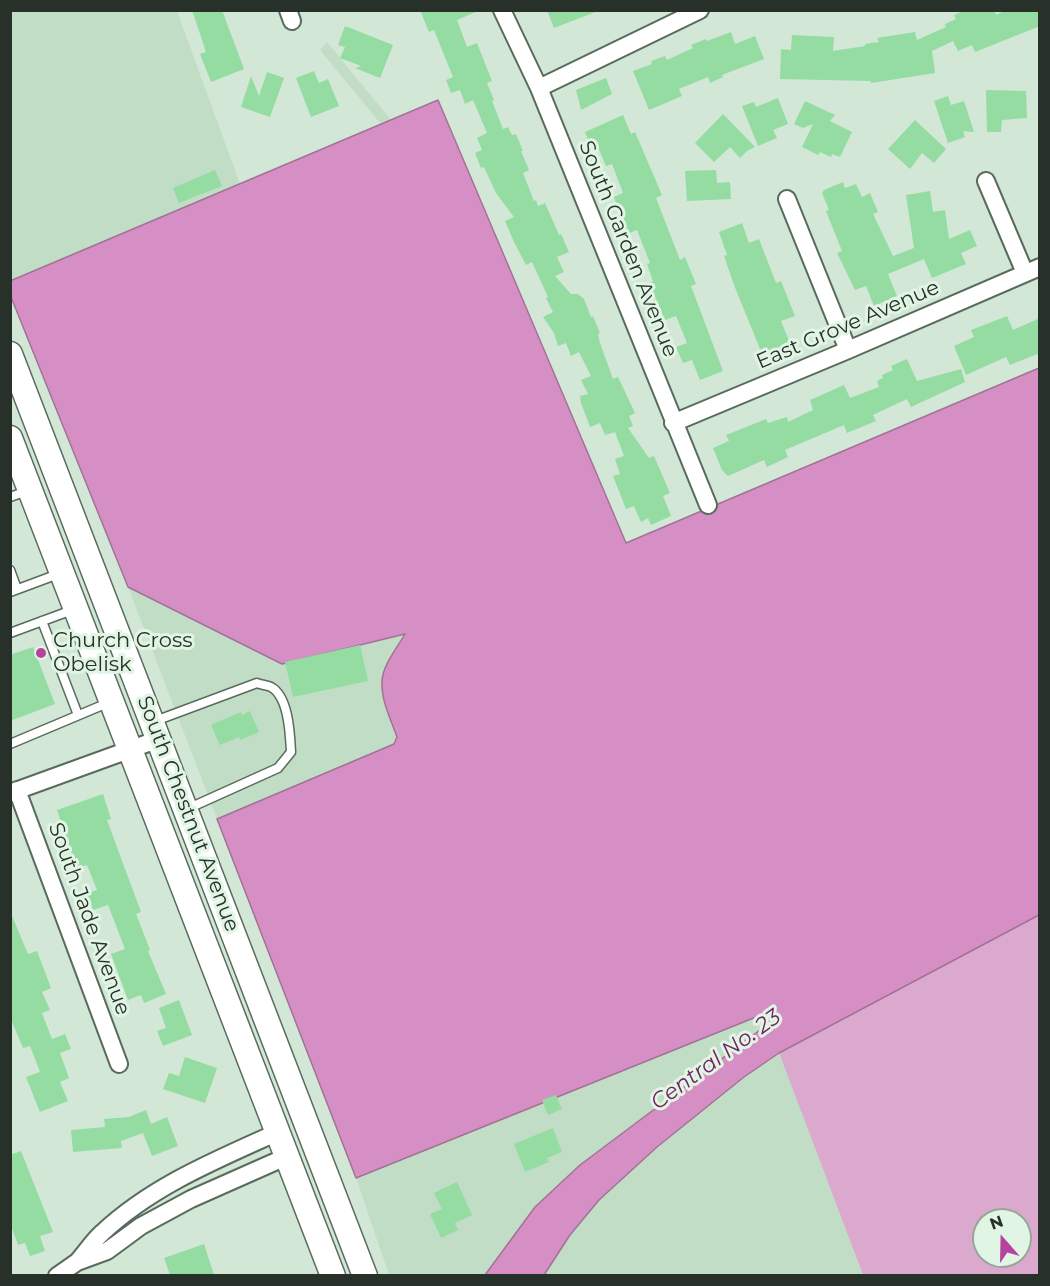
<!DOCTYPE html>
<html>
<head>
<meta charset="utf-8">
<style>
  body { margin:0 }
  #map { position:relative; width:1050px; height:1286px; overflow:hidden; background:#d3e7d6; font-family:Montserrat,sans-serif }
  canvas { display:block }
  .frame { position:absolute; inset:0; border:12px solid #28302a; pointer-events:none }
  .north { position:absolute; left:972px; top:1208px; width:60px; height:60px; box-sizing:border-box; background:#e0f5e3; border:2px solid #96a699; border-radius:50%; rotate:340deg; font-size:16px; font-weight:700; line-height:24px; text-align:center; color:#28302a }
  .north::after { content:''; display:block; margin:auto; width:21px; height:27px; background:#b6449f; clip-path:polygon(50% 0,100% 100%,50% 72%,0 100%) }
</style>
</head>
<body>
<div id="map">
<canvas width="1050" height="1286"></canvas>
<div class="frame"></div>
<div class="north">N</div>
</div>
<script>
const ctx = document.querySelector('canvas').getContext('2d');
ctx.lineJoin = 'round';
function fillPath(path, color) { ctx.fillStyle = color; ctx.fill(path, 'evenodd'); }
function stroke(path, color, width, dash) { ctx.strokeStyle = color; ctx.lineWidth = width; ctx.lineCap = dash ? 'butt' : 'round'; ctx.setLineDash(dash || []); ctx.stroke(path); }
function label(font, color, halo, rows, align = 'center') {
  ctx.font = font + ' Montserrat,sans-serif'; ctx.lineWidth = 6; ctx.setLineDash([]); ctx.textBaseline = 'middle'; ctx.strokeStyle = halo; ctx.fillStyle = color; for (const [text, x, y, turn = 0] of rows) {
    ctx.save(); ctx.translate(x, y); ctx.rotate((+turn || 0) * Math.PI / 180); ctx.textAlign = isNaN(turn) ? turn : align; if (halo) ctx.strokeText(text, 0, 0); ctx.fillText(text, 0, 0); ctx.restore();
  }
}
const built = new Path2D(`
  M 10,11 L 177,11 L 240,184 L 11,281 Z
  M 327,42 L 391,120 L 381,124 L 320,50 Z
  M 128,587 L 282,664 L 405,634 L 388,664 L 385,704 L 397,737 L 394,744 L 217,819 Z
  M 766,1012 L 768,1024 L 580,1165 L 535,1207 L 485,1275 L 389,1275 L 356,1178 Z
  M 779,1053 L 863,1275 L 544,1276 L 570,1235 L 599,1200 L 657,1147 L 744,1077 Z`);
const green = new Path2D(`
  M 1039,915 L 1039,1275 L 863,1275 L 779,1053 ZM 984,1220 L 1020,1220 L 1020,1256 L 984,1256 Z`);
const water = new Path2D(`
  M 438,100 L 626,543 L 1039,368 L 1039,915 L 779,1053 L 744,1077 L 657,1147 L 599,1200 L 570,1235 L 544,1275 L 485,1275 L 535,1207 L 580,1165 L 768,1024 L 766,1013 L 356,1178 L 217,819 L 394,744 L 397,737 C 391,720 381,700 382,682 C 382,666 397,648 405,634 L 282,664 L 128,587 L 11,297 L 10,281 Z`);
const building = new Path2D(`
  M 192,10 L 222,10 L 244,69 L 211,82 L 200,54 L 206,52 Z
  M 420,10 L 480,10 L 457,20 L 467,47 L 477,43 L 492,81 L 487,83 L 494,100 L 492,101 L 503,129 L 508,127 L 512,135 L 516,134 L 523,151 L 521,151 L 529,170 L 523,173 L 534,201 L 536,200 L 538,206 L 545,203 L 559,235 L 561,234 L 569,252 L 557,257 L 564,272 L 555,276 L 571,294 L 578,294 L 584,299 L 591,317 L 593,316 L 600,333 L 598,334 L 600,343 L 613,379 L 618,377 L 635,413 L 629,416 L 633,426 L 628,428 L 649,458 L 654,456 L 670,493 L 663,496 L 671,516 L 651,525 L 648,518 L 641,522 L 634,506 L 626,509 L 613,476 L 620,474 L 615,459 L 624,456 L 615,432 L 605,435 L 600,423 L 590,427 L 581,403 L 580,396 L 588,394 L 581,380 L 591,376 L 579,352 L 571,356 L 566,343 L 558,346 L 554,333 L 543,317 L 553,312 L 546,298 L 548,297 L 532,262 L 526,265 L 514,242 L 505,221 L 514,217 L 496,193 L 484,167 L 481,168 L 475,153 L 482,150 L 477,138 L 487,133 L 473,100 L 465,104 L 460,90 L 451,93 L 446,80 L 453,77 L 434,30 L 429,32 Z
  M 547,10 L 598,10 L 598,11 L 554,28 Z
  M 966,10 L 994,10 L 996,15 L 1006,10 L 1040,10 L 1040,26 L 975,52 L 972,45 L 958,51 L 953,41 L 932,51 L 935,73 L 871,83 L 871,81 L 780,79 L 781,49 L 791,50 L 792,35 L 834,37 L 833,51 L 865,46 L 865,44 L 879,42 L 877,38 L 915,32 L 917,40 L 946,27 L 945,24 L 956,19 L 954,15 Z
  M 345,26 L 393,45 L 380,78 L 355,68 L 361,66 L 340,58 L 345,47 L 338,45 Z
  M 731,32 L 735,44 L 755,36 L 764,59 L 722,75 L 723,77 L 710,83 L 708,77 L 679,89 L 682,96 L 649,110 L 633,71 L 652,64 L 651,61 L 665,56 L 667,60 L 693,48 L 691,45 L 706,39 L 707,41 Z
  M 314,71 L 319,83 L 328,79 L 339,106 L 311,117 L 296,78 Z
  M 267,72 L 284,78 L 270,117 L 241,107 L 251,76 L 259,96 Z
  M 606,78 L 612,94 L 581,110 L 576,90 Z
  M 986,90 L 1026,91 L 1027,118 L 1002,120 L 1001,132 L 987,132 Z
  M 948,96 L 951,105 L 964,101 L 974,132 L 963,131 L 965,137 L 948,143 L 934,101 Z
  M 778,98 L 788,124 L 773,130 L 777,138 L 758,146 L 742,106 L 754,102 L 756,107 Z
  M 805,101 L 835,115 L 830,121 L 852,132 L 840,157 L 832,154 L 831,157 L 820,152 L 818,155 L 802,147 L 813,124 L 803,128 L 794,124 Z
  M 723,114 L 755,147 L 747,151 L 740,158 L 730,147 L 714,162 L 695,143 Z
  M 623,115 L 631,134 L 635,132 L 662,195 L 656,198 L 680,260 L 685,257 L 696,284 L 691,286 L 723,371 L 700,380 L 692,360 L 683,363 L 676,347 L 687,343 L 676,316 L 665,320 L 656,299 L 650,283 L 653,281 L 647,264 L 650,263 L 637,230 L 627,234 L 614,197 L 623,193 L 612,164 L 606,166 L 598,147 L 592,150 L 585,132 Z
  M 915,120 L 946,149 L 934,163 L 922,153 L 910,169 L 888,149 Z
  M 215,170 L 222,186 L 179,203 L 173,188 Z
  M 716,170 L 717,183 L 730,182 L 731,199 L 687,201 L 685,171 Z
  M 843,182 L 845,188 L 856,184 L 862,197 L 870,193 L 878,212 L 873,214 L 893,256 L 914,248 L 906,195 L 930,191 L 933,212 L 945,210 L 949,239 L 970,230 L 977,246 L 961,253 L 966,264 L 932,278 L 924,259 L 888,274 L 897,296 L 874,306 L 866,286 L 855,290 L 837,253 L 842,251 L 826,211 L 829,210 L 822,193 L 824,190 Z
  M 742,223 L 749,243 L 759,239 L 776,283 L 781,281 L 795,316 L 781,321 L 790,343 L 762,354 L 734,285 L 724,256 L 727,255 L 719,232 Z
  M 1007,316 L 1013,330 L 1040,318 L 1040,353 L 1010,365 L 1006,357 L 966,375 L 954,346 L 974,337 L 971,330 Z
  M 907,359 L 917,381 L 961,369 L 965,382 L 911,407 L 907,399 L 873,415 L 876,421 L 847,433 L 844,425 L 785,450 L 788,457 L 767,467 L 764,460 L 728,476 L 722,470 L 713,448 L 729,441 L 726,435 L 766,419 L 768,423 L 787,417 L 788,422 L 813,410 L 810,400 L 844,385 L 850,398 L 879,387 L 877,381 L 883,378 L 882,375 L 893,370 L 891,366 Z
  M 360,645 L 368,681 L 293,697 L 285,662 Z
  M 33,647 L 55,704 L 10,721 L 10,655 Z
  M 250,711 L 259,732 L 240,740 L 239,737 L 220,745 L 211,725 L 241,712 L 242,715 Z
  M 103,794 L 111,819 L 107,820 L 141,912 L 136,914 L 150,950 L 148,951 L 166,994 L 144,1003 L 141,995 L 128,1000 L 111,954 L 125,949 L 108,905 L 93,910 L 87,893 L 97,890 L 87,865 L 77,869 L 57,810 Z
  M 10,911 L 28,954 L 37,951 L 51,988 L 42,992 L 50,1010 L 42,1013 L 52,1039 L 65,1034 L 71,1049 L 60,1053 L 69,1078 L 60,1082 L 68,1101 L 40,1112 L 26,1077 L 40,1072 L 30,1046 L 23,1048 L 10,1017 Z
  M 179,1000 L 192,1035 L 163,1046 L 157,1031 L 166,1028 L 159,1008 Z
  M 185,1057 L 217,1068 L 205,1103 L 163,1089 L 169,1073 L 179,1076 Z
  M 556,1095 L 562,1109 L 548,1115 L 542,1100 Z
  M 146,1110 L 151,1124 L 167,1117 L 178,1146 L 152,1156 L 143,1133 L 121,1141 L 122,1148 L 73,1152 L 71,1130 L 105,1127 L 104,1119 L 129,1117 Z
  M 553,1128 L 562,1152 L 547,1158 L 549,1162 L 525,1172 L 514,1144 Z
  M 21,1151 L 53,1232 L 40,1236 L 45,1251 L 30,1256 L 25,1243 L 18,1245 L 10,1223 L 10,1155 Z
  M 457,1182 L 472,1215 L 455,1223 L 458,1230 L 441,1238 L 430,1214 L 442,1209 L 434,1193 Z
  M 204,1244 L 214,1275 L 170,1275 L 164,1258 Z`);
const service = new Path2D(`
  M 10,497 L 27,491
  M 10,570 L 17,589
  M 10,592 L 61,573
  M 42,621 L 78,715
  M 10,633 L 75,609
  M 155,721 L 257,683 C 261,685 267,685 271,687 C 289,697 290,735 291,752 L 278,768 L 187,809
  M 10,744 L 110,702`);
const minor = new Path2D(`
  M 288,10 L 292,21
  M 502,10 L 539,88 L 708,505
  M 539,88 L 700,10
  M 986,181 L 1025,273
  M 787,199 L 848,350
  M 673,423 L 848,350 L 1040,267
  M 17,790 L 119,1064
  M 10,793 L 159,739
  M 78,1261 C 86,1252 93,1241 102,1233 C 152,1186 216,1160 278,1132
  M 57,1276 L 77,1262 L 107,1251 L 141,1226 L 191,1199 L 288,1156`);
const secondary = new Path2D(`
  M 10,354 L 365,1276
  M 10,438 L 333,1276`);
const markers = [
  [41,653,6,"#b6449f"]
];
const streetNames = [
  ["South Garden Avenue",628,249,68],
  ["East Grove Avenue",848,325,-23],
  ["South Chestnut Avenue",188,814,69],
  ["South Jade Avenue",89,919,70]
];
const poiNames = [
  ["Church Cross",53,641],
  ["Obelisk",53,665]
];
const waterNames = [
  ["Central No. 23",716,1060,-36]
];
fillPath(built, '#c2ddc6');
fillPath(green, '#dca9ce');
fillPath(water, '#d68fc4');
stroke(water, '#a27296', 1.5);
fillPath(building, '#94dca2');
stroke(service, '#596b5c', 11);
stroke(minor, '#596b5c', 20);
stroke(secondary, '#596b5c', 27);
stroke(service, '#fff', 8);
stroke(minor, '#fff', 16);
stroke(secondary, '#fff', 24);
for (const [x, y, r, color] of markers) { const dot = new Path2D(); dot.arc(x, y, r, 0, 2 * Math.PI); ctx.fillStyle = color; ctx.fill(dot); stroke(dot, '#e0f5e3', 2); }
label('21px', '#28302a', '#e0f5e3', streetNames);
label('21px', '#28302a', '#e0f5e3', poiNames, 'left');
label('italic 22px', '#732163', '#e0f5e3', waterNames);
</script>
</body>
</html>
